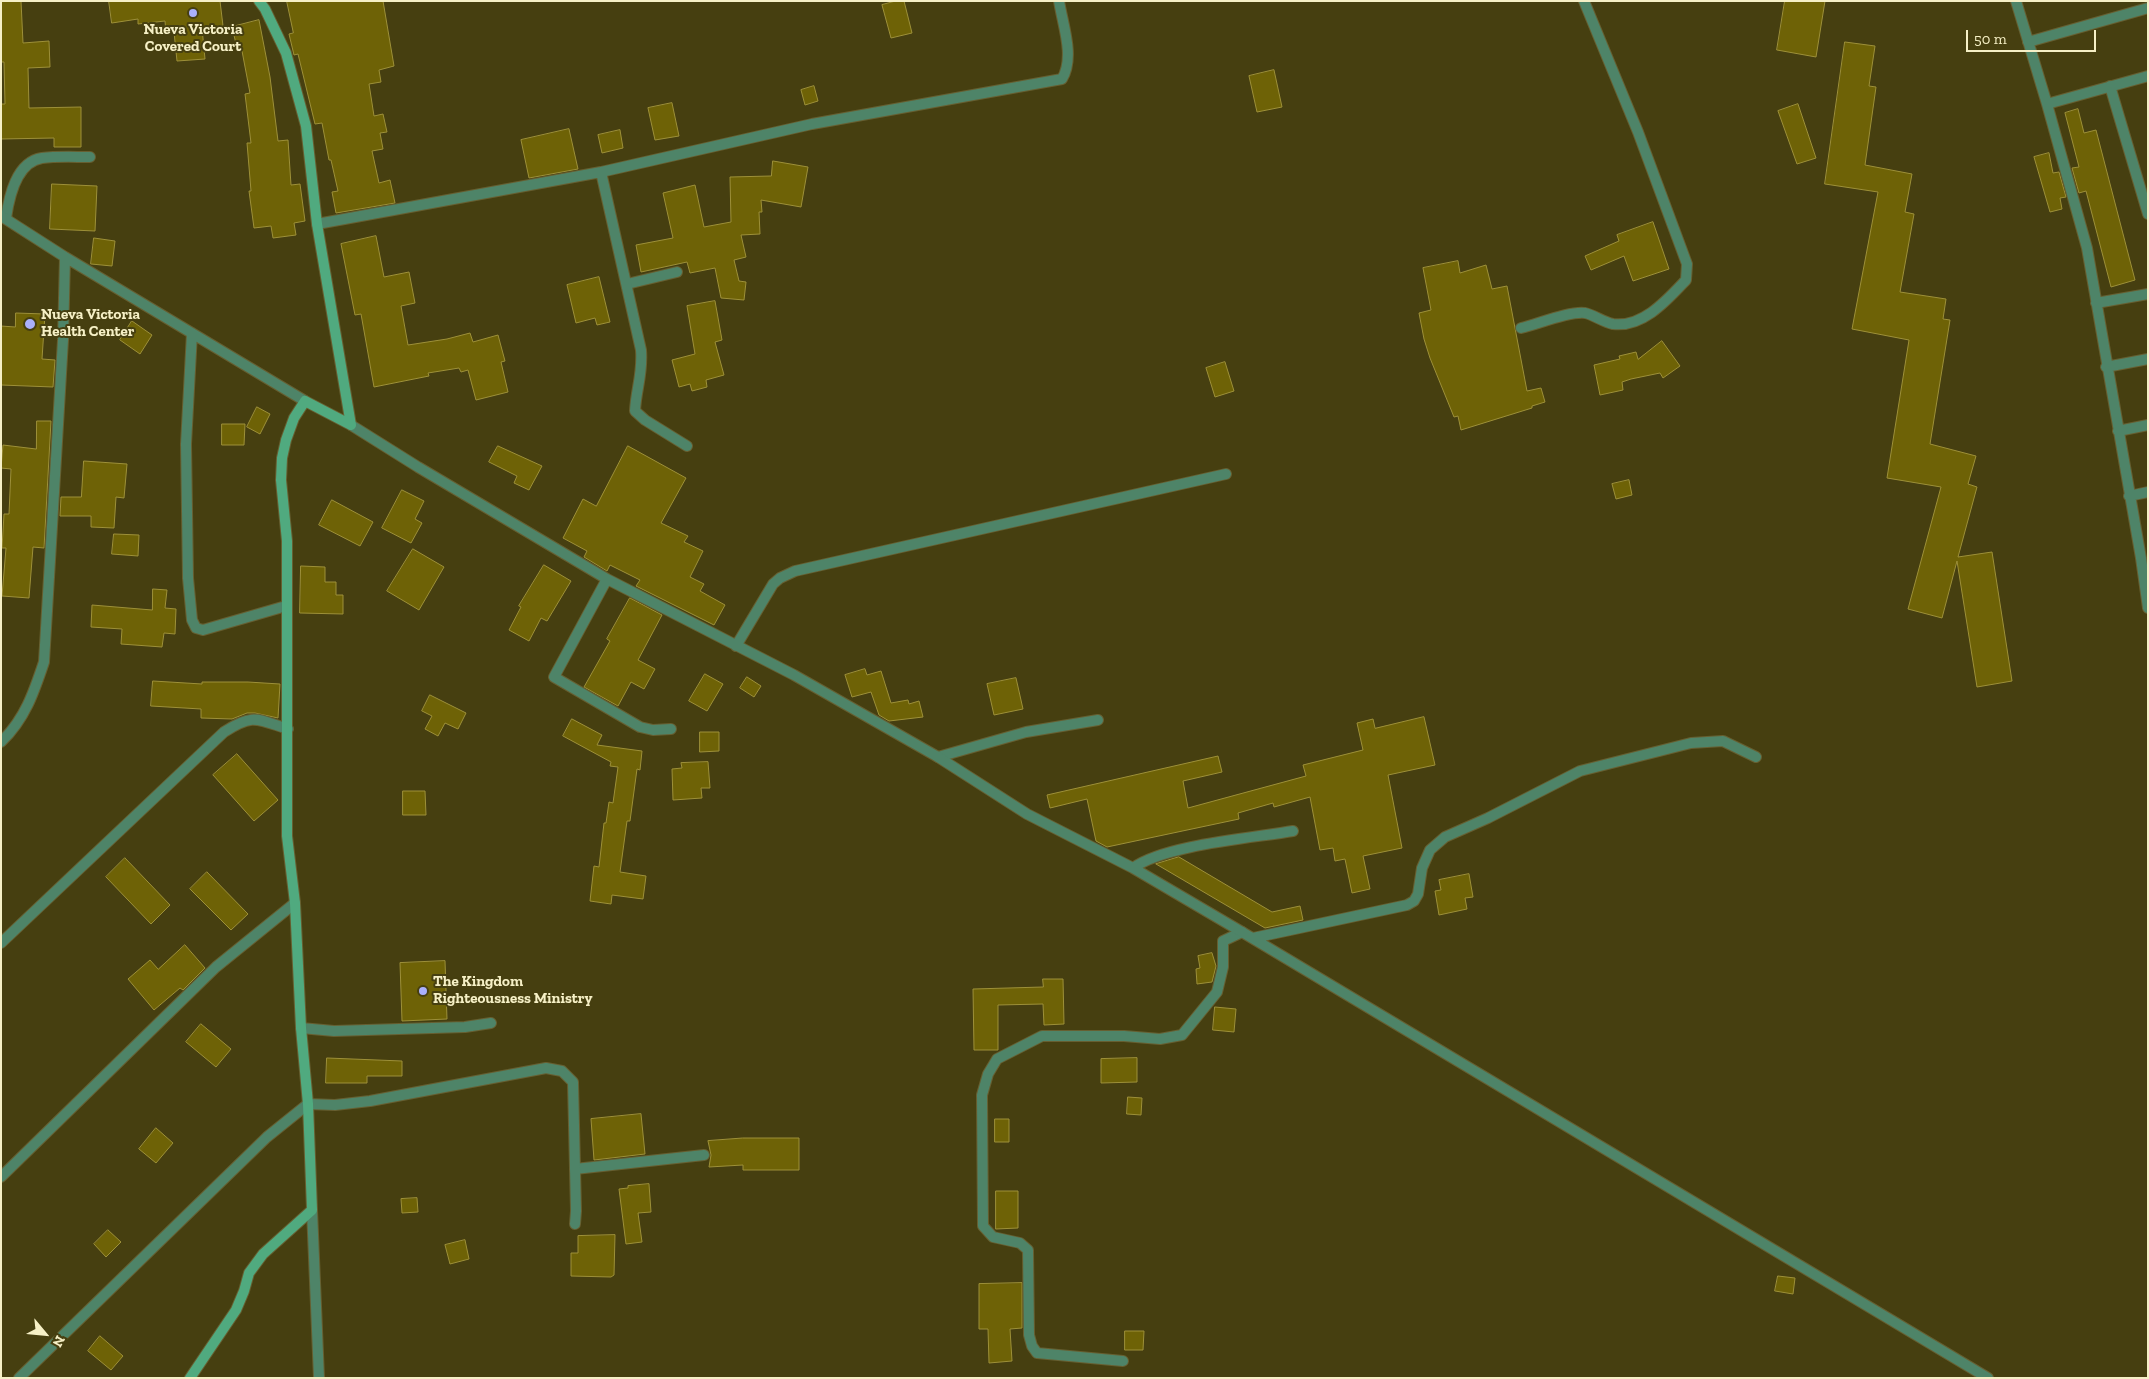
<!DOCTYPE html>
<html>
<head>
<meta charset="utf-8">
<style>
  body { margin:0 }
  #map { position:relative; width:2149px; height:1379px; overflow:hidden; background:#463f10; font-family:"Zilla Slab",serif }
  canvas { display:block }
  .frame { position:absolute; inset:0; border:2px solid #f6f0c6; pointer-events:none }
  .north { position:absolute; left:20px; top:1309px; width:50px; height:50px; -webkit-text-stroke:4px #463f10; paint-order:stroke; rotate:118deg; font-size:14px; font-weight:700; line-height:20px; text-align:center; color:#f6f0c6 }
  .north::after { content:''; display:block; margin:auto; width:18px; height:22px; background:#f6f0c6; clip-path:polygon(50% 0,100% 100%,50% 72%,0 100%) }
  .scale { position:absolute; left:1966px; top:30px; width:130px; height:22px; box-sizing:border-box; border:2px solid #f6f0c6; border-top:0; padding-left:6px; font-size:15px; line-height:18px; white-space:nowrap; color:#f6f0c6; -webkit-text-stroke:4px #463f10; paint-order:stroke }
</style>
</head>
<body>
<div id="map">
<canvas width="2149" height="1379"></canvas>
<div class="frame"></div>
<div class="north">N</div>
<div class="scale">50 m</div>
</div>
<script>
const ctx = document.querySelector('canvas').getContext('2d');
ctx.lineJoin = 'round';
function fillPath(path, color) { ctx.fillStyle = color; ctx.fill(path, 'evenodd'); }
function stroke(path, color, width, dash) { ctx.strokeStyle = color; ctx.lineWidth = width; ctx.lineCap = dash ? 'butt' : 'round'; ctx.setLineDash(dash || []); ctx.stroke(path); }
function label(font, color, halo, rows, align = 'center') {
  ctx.font = font + ' "Zilla Slab",serif'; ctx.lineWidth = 4; ctx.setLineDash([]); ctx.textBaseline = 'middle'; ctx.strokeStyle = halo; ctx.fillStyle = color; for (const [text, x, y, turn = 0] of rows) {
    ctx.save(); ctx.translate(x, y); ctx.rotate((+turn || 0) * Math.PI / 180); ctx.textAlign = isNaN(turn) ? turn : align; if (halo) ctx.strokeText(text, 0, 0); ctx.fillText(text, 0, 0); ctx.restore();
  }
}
const building = new Path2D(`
  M 1,1 L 21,1 L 23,43 L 49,41 L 50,67 L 28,68 L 29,108 L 81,107 L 81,147 L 54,147 L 54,138 L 1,139 L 1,104 L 5,104 L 4,62 L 1,62 Z
  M 109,1 L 220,1 L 223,26 L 202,28 L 205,59 L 177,61 L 174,32 L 166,33 L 165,21 L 138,24 L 138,19 L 112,23 Z
  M 287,1 L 383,1 L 394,66 L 379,70 L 381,82 L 369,84 L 374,116 L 383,114 L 387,132 L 380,133 L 383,149 L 372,151 L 379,183 L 390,180 L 395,203 L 336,213 L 332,192 L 338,191 L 331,160 L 329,160 L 322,123 L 315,124 L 298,54 L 294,55 L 289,34 L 293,33 Z
  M 896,1 L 904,1 L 912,33 L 891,38 L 882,5 Z
  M 1785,1 L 1825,1 L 1816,57 L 1777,50 Z
  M 259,20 L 270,77 L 278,141 L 288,140 L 291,185 L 300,184 L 305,221 L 294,223 L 296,235 L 273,238 L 271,226 L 254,228 L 249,191 L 251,191 L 247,143 L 251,143 L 245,94 L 250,93 L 242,51 L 238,52 L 232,27 Z
  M 1845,42 L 1875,46 L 1869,86 L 1876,87 L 1865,165 L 1912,174 L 1905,212 L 1914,214 L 1900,292 L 1946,299 L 1943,319 L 1950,320 L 1930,444 L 1976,456 L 1968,484 L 1977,487 L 1958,557 L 1992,552 L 2012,681 L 1977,687 L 1957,561 L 1942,618 L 1908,609 L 1941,487 L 1887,478 L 1909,340 L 1852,329 L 1878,192 L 1825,184 Z
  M 1274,70 L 1282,107 L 1257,112 L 1249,76 Z
  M 814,86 L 818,101 L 805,105 L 801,90 Z
  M 672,103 L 679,136 L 655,140 L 648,108 Z
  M 1798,104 L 1816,158 L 1797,164 L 1778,111 Z
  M 2078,109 L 2084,133 L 2096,130 L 2135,280 L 2111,287 L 2086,191 L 2079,193 L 2072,168 L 2079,167 L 2065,113 Z
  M 569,129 L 578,169 L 529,178 L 521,140 Z
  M 620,130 L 623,148 L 602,153 L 598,135 Z
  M 2049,153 L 2053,173 L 2059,172 L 2066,197 L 2060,198 L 2062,209 L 2050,212 L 2034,157 Z
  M 773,161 L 808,167 L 801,207 L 761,200 L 762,212 L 759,212 L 760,234 L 741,235 L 746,257 L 734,260 L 739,281 L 746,282 L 744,300 L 721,298 L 715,268 L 690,273 L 687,262 L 641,272 L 636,245 L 673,238 L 663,193 L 695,185 L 704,227 L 731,222 L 730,177 L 771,176 Z
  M 52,184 L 97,186 L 95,231 L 50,229 Z
  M 1653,222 L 1669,269 L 1633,281 L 1624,256 L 1591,270 L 1585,256 L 1619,241 L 1617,235 Z
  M 376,236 L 384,277 L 409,272 L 415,303 L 401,306 L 408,345 L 447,339 L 470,333 L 473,342 L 498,335 L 505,361 L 501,362 L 508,392 L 476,400 L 468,370 L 461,372 L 459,368 L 428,373 L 429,376 L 374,387 L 361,314 L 355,315 L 341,244 Z
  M 94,238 L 115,241 L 112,266 L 91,264 Z
  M 1458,261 L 1460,273 L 1486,265 L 1492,289 L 1507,286 L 1527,391 L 1541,388 L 1545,402 L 1532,406 L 1532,408 L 1461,430 L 1458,416 L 1454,417 L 1430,358 L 1424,339 L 1419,313 L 1431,310 L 1423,268 Z
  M 599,277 L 610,322 L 597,325 L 595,318 L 576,323 L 567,285 Z
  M 715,301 L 722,340 L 715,342 L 724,375 L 706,380 L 707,387 L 692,391 L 690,384 L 679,387 L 672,360 L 695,354 L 687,306 Z
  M 16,313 L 45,314 L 42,359 L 55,360 L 53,387 L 1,385 L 1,326 L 15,327 Z
  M 132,321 L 152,335 L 140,354 L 120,340 Z
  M 1662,341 L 1680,366 L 1663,378 L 1660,373 L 1631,379 L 1622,382 L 1623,390 L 1600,395 L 1594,365 L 1620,359 L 1619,356 L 1636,352 L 1638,359 Z
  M 1225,362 L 1234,391 L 1215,397 L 1206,368 Z
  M 257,407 L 270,414 L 260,434 L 247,427 Z
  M 37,421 L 51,421 L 44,548 L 33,547 L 29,598 L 2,596 L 6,548 L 2,548 L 4,514 L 9,514 L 11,469 L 1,468 L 3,445 L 36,449 Z
  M 222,424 L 245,424 L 244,445 L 222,445 Z
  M 498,446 L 542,466 L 529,490 L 514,483 L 517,476 L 489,462 Z
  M 628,446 L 686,478 L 661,523 L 688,536 L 684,542 L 703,551 L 690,577 L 704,584 L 700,591 L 725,605 L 714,625 L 636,586 L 640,580 L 610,565 L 607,571 L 584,557 L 587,551 L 563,538 L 583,499 L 596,506 Z
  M 84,461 L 127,464 L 124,498 L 116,497 L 114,528 L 91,527 L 91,516 L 60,516 L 61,497 L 81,497 Z
  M 1629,480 L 1632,495 L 1616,499 L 1612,484 Z
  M 402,490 L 424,501 L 415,519 L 422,523 L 411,543 L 382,528 Z
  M 332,500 L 373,522 L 360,546 L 319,525 Z
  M 114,534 L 139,535 L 138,556 L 112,554 Z
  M 413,549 L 444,567 L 419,610 L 387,591 Z
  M 544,565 L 571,581 L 547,621 L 541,618 L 529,641 L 509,630 L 521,607 L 519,606 Z
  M 301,566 L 325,567 L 325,582 L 336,582 L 336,595 L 343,595 L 343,614 L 300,613 Z
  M 153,589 L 167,590 L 165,608 L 176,609 L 175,634 L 164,633 L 162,647 L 121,644 L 122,629 L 91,627 L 92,605 L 152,610 Z
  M 630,598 L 662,615 L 638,660 L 655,669 L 644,689 L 631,682 L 618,706 L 584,687 L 610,641 L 607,639 Z
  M 865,669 L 867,675 L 881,671 L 891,703 L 908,700 L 909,704 L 919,701 L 923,717 L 889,721 L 879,715 L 871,692 L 852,697 L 845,675 Z
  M 705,674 L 723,684 L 707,711 L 689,701 Z
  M 747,677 L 761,686 L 754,697 L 740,688 Z
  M 1016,678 L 1023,709 L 994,715 L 987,684 Z
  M 153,681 L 202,684 L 202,682 L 248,682 L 280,684 L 278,718 L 255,713 L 247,713 L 232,719 L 201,718 L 201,709 L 151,706 Z
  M 430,695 L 466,713 L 458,729 L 445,723 L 438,736 L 425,729 L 432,716 L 422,711 Z
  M 1424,717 L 1435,765 L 1388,775 L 1402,848 L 1363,856 L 1370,889 L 1352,893 L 1345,859 L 1335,861 L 1333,848 L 1320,850 L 1310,797 L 1274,807 L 1273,803 L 1238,813 L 1239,819 L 1107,847 L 1096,841 L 1087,799 L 1050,808 L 1047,795 L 1218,756 L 1222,772 L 1183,781 L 1188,808 L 1306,776 L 1303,765 L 1363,750 L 1357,723 L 1373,719 L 1375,728 Z
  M 572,719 L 602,735 L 597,745 L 642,751 L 640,770 L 637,769 L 630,821 L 627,821 L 620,872 L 646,876 L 643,899 L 612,895 L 611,904 L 590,901 L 594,866 L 599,867 L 604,823 L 606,823 L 609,802 L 613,803 L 618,767 L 610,766 L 611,762 L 563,736 Z
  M 700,732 L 719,732 L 719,751 L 700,752 Z
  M 237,754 L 278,800 L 254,821 L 213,775 Z
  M 708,762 L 710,788 L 701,788 L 702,798 L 673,800 L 672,769 L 682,768 L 681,763 Z
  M 403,791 L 425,791 L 426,815 L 403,815 Z
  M 1179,857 L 1272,912 L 1300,906 L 1303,920 L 1265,928 L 1156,864 Z
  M 125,858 L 170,905 L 151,924 L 106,877 Z
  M 207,872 L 248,914 L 231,930 L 190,889 Z
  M 1469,874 L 1473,897 L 1465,898 L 1467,909 L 1439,915 L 1435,891 L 1441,890 L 1439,880 Z
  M 185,945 L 205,968 L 183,990 L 180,988 L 154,1010 L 128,979 L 150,960 L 158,969 Z
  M 1212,953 L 1216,966 L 1212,982 L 1197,984 L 1196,969 L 1200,968 L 1198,956 Z
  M 445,961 L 447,1019 L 402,1021 L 400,963 Z
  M 1043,979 L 1063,979 L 1064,1024 L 1044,1025 L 1043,1004 L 998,1005 L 998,1050 L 974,1050 L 973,989 L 1043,987 Z
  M 1215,1007 L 1236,1009 L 1234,1032 L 1213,1030 Z
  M 201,1024 L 231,1049 L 216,1067 L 186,1042 Z
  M 327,1058 L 402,1061 L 402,1076 L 367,1076 L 367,1083 L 326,1083 Z
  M 1137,1058 L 1137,1082 L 1101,1083 L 1101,1059 Z
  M 1128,1097 L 1142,1098 L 1141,1115 L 1127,1114 Z
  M 641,1114 L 645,1154 L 594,1160 L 591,1119 Z
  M 995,1119 L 1009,1119 L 1009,1142 L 995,1142 Z
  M 156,1128 L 173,1143 L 156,1163 L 139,1149 Z
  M 743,1138 L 799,1138 L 799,1170 L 743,1170 L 743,1165 L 709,1167 L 711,1155 L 708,1141 Z
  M 649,1184 L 651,1212 L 638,1213 L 642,1242 L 626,1244 L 619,1189 L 628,1188 L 628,1186 Z
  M 996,1191 L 1018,1191 L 1018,1228 L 996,1229 Z
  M 417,1198 L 418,1212 L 402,1213 L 401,1199 Z
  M 108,1230 L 121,1242 L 106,1257 L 94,1244 Z
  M 615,1235 L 614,1275 L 611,1277 L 571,1276 L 571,1253 L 578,1253 L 578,1236 Z
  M 465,1240 L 469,1259 L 450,1264 L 445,1245 Z
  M 1778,1276 L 1795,1278 L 1793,1294 L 1775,1291 Z
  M 1022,1283 L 1022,1328 L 1010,1329 L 1012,1361 L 989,1363 L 988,1329 L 979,1329 L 979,1284 Z
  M 1125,1331 L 1144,1331 L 1143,1350 L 1125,1350 Z
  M 100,1336 L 123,1356 L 111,1370 L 88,1351 Z`);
const lane = new Path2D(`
  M 6,218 C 9,197 16,162 42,158 C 57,156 74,157 90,157
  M 627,284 L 677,272
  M 938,757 L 1026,732 L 1098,720
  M 575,1169 L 704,1155
  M 1123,1361 L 1037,1353 L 1032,1346 L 1029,1335 L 1028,1250 L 1020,1243 L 993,1237 L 983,1226 L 982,1095 L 988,1074 L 997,1059 L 1042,1036 L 1124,1036 L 1160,1039 L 1182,1035 L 1217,992 L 1223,967 L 1223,941 L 1242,932`);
const street = new Path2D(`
  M 2016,1 L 2047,104 L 2087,248 L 2141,558 L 2148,608
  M 2028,42 L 2148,8
  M 2110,86 L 2148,214
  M 2047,104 L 2148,76
  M 601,172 L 641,350 C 643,374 636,389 635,411 L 645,420 L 687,446
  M 1,216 L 65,257 L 305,401
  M 317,224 L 601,172 L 812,124 L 1062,79 C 1075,57 1063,26 1059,1
  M 2096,303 L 2148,294
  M 1521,328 C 1538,324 1569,311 1585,313 C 1594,315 1603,322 1613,324 C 1643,328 1668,299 1686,280 L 1687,264 L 1638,132 L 1584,1
  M 192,333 L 186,444 L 188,578 L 192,620 L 196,628 L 203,630 L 286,606
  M 2106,367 L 2148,359
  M 351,425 L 418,467 L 607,579 L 794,675 L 938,757 L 1027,814 L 1133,868 L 1242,932 L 1988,1378
  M 2118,431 L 2148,425
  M 2129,496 L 2148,492
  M 607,579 L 554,677 L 640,727 L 653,730 L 671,729
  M 736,646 L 773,584 L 780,578 L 795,571 L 1226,474
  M 1,742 C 25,719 34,692 44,662 L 63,340 L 65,257
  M 1133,868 C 1164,845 1252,838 1293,831
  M 1253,938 L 1407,905 L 1414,901 L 1418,894 L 1422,868 L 1430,850 L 1445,837 L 1488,818 L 1580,771 L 1691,743 L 1723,741 L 1756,757
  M 1,943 L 224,732 C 253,713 257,719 288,729
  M 301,1028 L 334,1031 L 465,1027 L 491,1023
  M 1,1177 L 216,967 L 295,903
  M 312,1210 L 319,1378
  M 19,1378 L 267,1137 L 308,1104 L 335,1105 L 370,1101 L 546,1068 L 562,1071 L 573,1082 L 576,1211 L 575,1224`);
const secondary = new Path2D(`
  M 259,1 L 265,9 L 286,53 L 306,126 L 317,224 L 351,425
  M 190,1378 L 236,1310 L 244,1291 L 249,1273 L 263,1254 L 312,1210 L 308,1104 L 301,1028 L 295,903 L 287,836 L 287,541 L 281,480 L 282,458 L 286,440 L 294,418 L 305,401 L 351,425`);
const markers = [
  [193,13,5,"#aab0fb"],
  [30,324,6,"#aab0fb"],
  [423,991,5,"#aab0fb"]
];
const poiNames = [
  ["Nueva Victoria",193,30,"center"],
  ["Covered Court",193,47,"center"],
  ["Nueva Victoria",41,315],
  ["Health Center",41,332],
  ["The Kingdom",433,982],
  ["Righteousness Ministry",433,999]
];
fillPath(building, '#6e6206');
stroke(building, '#9d9039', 1);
stroke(lane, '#665f31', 12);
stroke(street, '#665f31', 12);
stroke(secondary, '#665f31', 12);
stroke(lane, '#4e8468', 10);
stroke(street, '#4e8468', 10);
stroke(secondary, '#50aa7f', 10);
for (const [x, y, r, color] of markers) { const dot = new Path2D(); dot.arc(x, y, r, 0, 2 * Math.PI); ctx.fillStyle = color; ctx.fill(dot); stroke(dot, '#463f10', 2); }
label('bold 15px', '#f6f0c6', '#463f10', poiNames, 'left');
</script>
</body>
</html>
